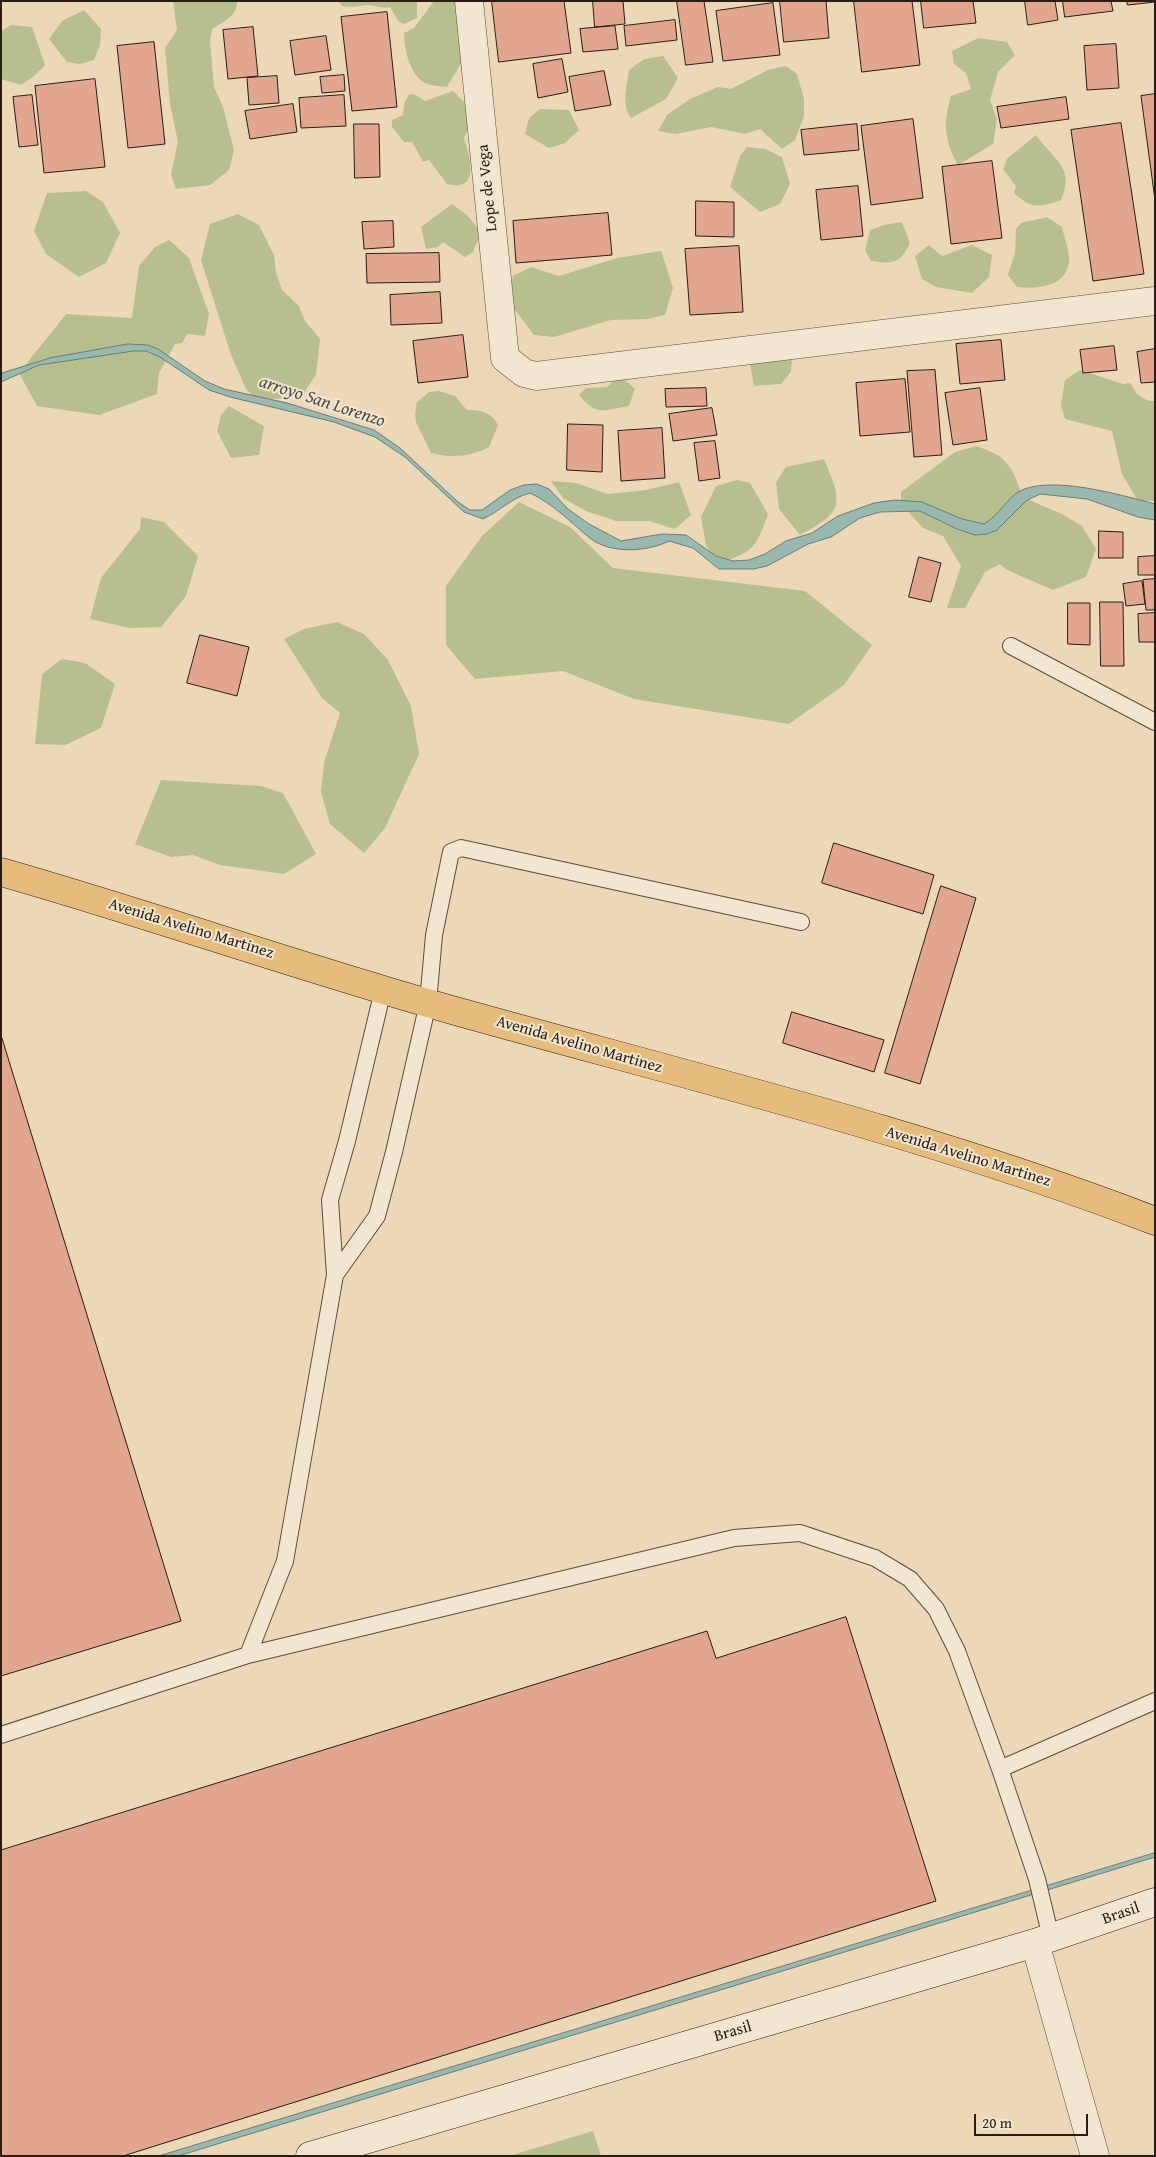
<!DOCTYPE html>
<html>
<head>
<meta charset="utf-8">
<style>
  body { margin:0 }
  #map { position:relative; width:1156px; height:2157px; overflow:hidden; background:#ecd8b7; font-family:"Gentium Book Plus",serif }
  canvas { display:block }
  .frame { position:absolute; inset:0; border:2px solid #291d15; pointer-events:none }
  .scale { position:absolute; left:974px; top:2114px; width:114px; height:22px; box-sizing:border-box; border:2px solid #291d15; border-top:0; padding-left:6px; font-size:15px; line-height:18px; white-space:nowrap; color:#291d15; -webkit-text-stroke:4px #f3e6d0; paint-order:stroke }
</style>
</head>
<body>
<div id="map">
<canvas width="1156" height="2157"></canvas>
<div class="frame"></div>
<div class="scale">20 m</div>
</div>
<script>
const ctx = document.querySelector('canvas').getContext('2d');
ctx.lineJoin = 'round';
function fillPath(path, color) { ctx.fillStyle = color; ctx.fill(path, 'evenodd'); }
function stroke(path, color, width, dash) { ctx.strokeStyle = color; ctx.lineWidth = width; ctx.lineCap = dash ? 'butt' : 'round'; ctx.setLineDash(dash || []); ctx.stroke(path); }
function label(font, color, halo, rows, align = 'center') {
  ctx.font = font + ' "Gentium Book Plus",serif'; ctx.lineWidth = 4; ctx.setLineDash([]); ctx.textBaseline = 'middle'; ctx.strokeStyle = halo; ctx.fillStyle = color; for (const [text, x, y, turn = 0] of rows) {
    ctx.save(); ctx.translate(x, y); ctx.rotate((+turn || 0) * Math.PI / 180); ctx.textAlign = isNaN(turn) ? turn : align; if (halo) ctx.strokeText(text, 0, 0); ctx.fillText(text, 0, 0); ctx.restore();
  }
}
const green = new Path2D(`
  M 173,1 L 237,1 C 238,16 223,22 212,29 L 210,41 L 214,87 L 223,107 L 234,150 L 229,170 L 210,185 L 176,189 L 171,174 L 178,142 L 170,104 L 165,48 L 177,30 Z
  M 339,1 L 417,1 L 417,18 L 404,24 L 398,21 L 390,7 C 381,9 375,5 366,5 C 357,6 351,8 342,6 Z
  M 434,1 L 460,1 L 462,62 L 447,87 C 441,86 433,86 427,84 C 410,77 404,49 404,33 L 414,28 Z
  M 84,10 L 101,29 L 100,45 L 94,60 L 80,64 L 67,62 L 49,39 L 62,21 Z
  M 11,25 L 32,27 L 45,65 L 33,77 L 21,85 L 1,79 L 1,31 Z
  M 978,38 L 1007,42 L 1015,55 L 998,72 L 990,100 L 997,119 L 993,144 L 958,165 C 944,140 943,123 951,96 L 971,89 L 966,73 L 954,64 L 952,51 Z
  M 663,56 L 678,78 L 666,99 L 631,118 C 621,106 627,84 629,70 L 644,59 Z
  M 786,66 L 797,74 L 804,99 L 804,116 L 795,140 L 782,149 L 760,129 L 745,134 L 711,127 L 676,134 L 658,131 L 667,115 L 690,99 L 718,87 L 731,89 L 768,70 Z
  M 453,91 L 471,109 L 474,116 L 464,138 C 470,156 481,193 447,184 L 429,160 L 423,162 L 412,142 L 404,142 L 392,127 L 392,120 L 403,115 L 404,104 L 409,94 L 416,95 L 425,101 Z
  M 540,109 L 569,110 L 579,130 L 565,143 L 549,148 L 525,134 L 529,118 Z
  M 1036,135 C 1052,159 1076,166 1061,200 C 1040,207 1032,210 1014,193 L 1016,186 L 1003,169 L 1007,159 Z
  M 747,147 L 765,149 L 782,157 L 790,184 L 780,204 L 760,212 L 730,187 L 740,156 Z
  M 86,191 L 103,202 L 120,233 L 106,263 L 79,277 L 46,254 L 34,231 L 47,193 Z
  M 452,204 L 467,215 L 481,232 L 473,252 L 465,257 L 443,242 L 438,247 L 426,249 L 421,227 Z
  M 238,214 L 259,225 L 274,255 L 276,273 L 282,290 L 299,306 L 305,321 L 320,339 L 316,375 L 301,397 L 258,400 L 246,389 L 231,355 L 201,260 L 210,224 Z
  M 1047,217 L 1062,227 C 1064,237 1070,252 1069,262 C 1065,288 1037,289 1017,287 L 1008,275 L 1015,253 L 1016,229 L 1021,223 Z
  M 902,222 L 910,243 C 900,264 893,264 871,261 L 865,250 L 870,230 L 884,225 Z
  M 169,240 L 189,258 L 209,314 L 205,336 L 187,334 L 182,343 L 175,344 L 159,373 L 157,394 L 99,415 L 37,406 L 19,373 L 66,314 L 132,318 L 139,266 L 155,247 Z
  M 929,245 L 942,256 L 972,245 L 992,255 L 989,277 L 972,293 L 936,287 L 922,279 L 915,256 Z
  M 661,251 L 673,288 L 665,315 L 647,319 L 611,320 L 554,337 L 534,335 L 509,302 L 513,276 L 531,267 L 559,276 L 617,258 Z
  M 749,358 L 792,359 L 791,372 L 781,384 L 754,386 Z
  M 1080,370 L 1123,384 L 1130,383 C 1136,393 1142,402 1155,401 L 1155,501 L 1138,501 L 1122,474 L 1112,431 L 1065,419 L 1061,405 L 1065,380 Z
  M 620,375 L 635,389 L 629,406 C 602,410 597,417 579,395 L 586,388 L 607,387 Z
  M 439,391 L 455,396 L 467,410 C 481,410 491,412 498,425 L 489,447 C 471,457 450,458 431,453 L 416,422 L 415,413 L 417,402 L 429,392 Z
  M 229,406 L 264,426 L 259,455 L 231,458 L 217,431 L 221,415 Z
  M 976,446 C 1007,456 1013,466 1022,497 L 1062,514 L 1082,526 L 1096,549 L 1086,577 L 1053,590 L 1007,570 L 1000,564 L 985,572 L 965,608 L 947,608 L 961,566 L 943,536 L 923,528 L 912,516 L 901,502 L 901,492 L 955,452 Z
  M 824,459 C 842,503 846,511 800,535 L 779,509 L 776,482 L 786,467 Z
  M 737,480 L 750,483 L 768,514 C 755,551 753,551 717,564 L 706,545 L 701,517 L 716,486 Z
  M 551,481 L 576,483 L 608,494 L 646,490 L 679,482 L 691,515 L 675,529 L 649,521 L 616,521 L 586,511 L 563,498 Z
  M 519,502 L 570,527 L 613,568 L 805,591 L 872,645 L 844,685 L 789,724 L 634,699 L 563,671 L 475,679 L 446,645 L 446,586 L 482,536 Z
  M 141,517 L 164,522 L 198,556 L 186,596 L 161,627 L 130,628 L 90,619 L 101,578 L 140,529 Z
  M 337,622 L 364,634 L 388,660 L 411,706 L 419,754 L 385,828 L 364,853 L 330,824 L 321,792 L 324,763 L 340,713 L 322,698 L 284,639 L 304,629 Z
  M 62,659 L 85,663 L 115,684 L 101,728 L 65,745 L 35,744 L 42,674 Z
  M 161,780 L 261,786 L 283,793 L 316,854 L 284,874 L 220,865 L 193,855 L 171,857 L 135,844 Z
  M 593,2131 L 601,2156 L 512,2156 L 512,2155 Z`);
const water = new Path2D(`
  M 128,344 L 148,345 L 158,349 L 205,381 L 224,389 L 287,403 L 374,430 L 400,448 L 458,502 L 470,510 L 482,510 L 510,490 L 524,485 L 537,484 L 549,489 L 568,509 L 589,524 L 621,541 L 662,534 L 686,535 L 716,556 L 733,561 L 749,560 L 765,554 L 786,541 L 812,533 L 838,516 L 874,503 L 895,500 L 922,502 L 962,519 L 984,524 C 999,515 1007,499 1018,492 C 1049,474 1121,495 1155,504 L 1155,520 L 1138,517 L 1087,499 L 1040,494 L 1026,501 L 997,530 L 987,534 L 975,535 L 957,529 L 920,511 L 880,512 L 860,518 L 831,537 L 808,544 L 767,566 L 753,569 L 719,569 L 693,548 L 669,541 C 647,552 612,554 591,539 C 571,523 554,504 530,493 C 511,498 500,511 483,519 L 464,512 L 405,457 L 375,437 L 334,422 L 230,397 L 209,390 L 160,357 L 146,351 L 134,351 L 39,365 L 1,382 L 2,373 L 50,358 Z
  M 1155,1853 L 1155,1857 L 178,2156 L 159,2156 Z`);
const building = new Path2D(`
  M 492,1 L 564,1 L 571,53 L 499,62 Z
  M 593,1 L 623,1 L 625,24 L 595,27 Z
  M 677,1 L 704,1 L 713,62 L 686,65 Z
  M 780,1 L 826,1 L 829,38 L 784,42 Z
  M 854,1 L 912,1 L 920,65 L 862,72 Z
  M 921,1 L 973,1 L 976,23 L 924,28 Z
  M 1025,1 L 1055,1 L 1058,20 L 1028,25 Z
  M 1063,1 L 1111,1 L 1113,11 L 1065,17 Z
  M 1127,1 L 1155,1 L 1155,2 L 1128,5 Z
  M 773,3 L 780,55 L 723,61 L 716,11 Z
  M 387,12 L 397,107 L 352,111 L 341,17 Z
  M 675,20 L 677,40 L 626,46 L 624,26 Z
  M 615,26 L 618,49 L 583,52 L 580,29 Z
  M 253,27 L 258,76 L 228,79 L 223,30 Z
  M 326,36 L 331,70 L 295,75 L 290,41 Z
  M 154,42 L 165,144 L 128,148 L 117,46 Z
  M 1116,44 L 1119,88 L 1087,90 L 1084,46 Z
  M 562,59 L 568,92 L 538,98 L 533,64 Z
  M 604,71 L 611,105 L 575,111 L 569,77 Z
  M 344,75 L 345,91 L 322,93 L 320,77 Z
  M 277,76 L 279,103 L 249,105 L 247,78 Z
  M 95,79 L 105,167 L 44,173 L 35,86 Z
  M 1155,94 L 1155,200 L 1141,96 Z
  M 32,95 L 38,145 L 19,147 L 13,97 Z
  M 344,95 L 346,126 L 301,128 L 299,98 Z
  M 1066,97 L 1069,119 L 1001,128 L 997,107 Z
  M 293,104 L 297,132 L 250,139 L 245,111 Z
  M 913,119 L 923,198 L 871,205 L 861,126 Z
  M 1121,123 L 1144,274 L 1093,281 L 1071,130 Z
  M 354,124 L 379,124 L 380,177 L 355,178 Z
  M 857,124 L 859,150 L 804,155 L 801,130 Z
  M 992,161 L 1002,238 L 951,244 L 942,167 Z
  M 858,186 L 863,236 L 821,240 L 816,190 Z
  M 696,201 L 734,202 L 734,237 L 696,236 Z
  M 608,213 L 612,255 L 516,263 L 513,221 Z
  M 393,221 L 394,247 L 364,249 L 362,222 Z
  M 739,246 L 743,312 L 690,315 L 685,249 Z
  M 439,253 L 440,282 L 367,283 L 366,254 Z
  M 440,292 L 442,323 L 391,325 L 390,295 Z
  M 463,335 L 468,377 L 418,383 L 413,341 Z
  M 1001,340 L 1005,380 L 960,384 L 956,344 Z
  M 1114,346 L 1117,370 L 1083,373 L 1080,350 Z
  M 1155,349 L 1155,382 L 1141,383 L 1137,352 Z
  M 935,370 L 942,455 L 914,457 L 907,371 Z
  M 905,379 L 910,432 L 860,436 L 856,383 Z
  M 706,388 L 707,406 L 666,407 L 665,389 Z
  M 980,388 L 987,440 L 953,445 L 945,393 Z
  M 712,408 L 717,435 L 673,441 L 669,414 Z
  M 568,424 L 603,425 L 602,472 L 567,470 Z
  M 662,428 L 665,478 L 621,481 L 618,431 Z
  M 715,441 L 720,478 L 699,481 L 694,443 Z
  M 1099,531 L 1123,532 L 1123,558 L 1099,558 Z
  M 1155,556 L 1155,575 L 1138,575 L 1138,557 Z
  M 919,557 L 941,563 L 931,602 L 909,597 Z
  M 1155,579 L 1155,610 L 1146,610 L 1143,580 Z
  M 1142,581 L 1145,604 L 1126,606 L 1123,584 Z
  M 1100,602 L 1123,602 L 1124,666 L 1101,666 Z
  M 1068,603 L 1090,603 L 1090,645 L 1068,644 Z
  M 1155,613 L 1155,642 L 1139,642 L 1138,614 Z
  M 200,635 L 249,647 L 237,696 L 187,683 Z
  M 834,843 L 934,875 L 923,914 L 822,883 Z
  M 941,886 L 976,898 L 920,1084 L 885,1073 Z
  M 792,1012 L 884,1040 L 874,1072 L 783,1043 Z
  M 1,1035 L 181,1621 L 1,1676 Z
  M 846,1617 L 936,1901 L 123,2156 L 1,2156 L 1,1850 L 707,1631 L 716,1658 Z`);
const lane = new Path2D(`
  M 1011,646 L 1155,722
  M 383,990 L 347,1141 L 330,1200 L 335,1275 L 285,1561 L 248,1655 L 734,1538 L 800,1533 L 875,1558 L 910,1579 L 936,1609 L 957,1651 L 1000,1769 L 1037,1879 L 1051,1938
  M 335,1275 L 377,1216 L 394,1152 L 428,1003 L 434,935 L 451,852 L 461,848 L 801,922
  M 1,1735 L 248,1655
  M 1000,1769 L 1155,1701`);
const street = new Path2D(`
  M 469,1 L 505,358 L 524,373 L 536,376 L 1155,301
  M 1035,1943 L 1095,2156`);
const secondary = new Path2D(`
  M 310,2156 L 1035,1943 L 1155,1902`);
const primary = new Path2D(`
  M 1,872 C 155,916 305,969 459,1012 C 692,1077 929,1134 1155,1221`);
const streetNames = [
  ["Lope de Vega",488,188,-96],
  ["Avenida Avelino Martinez",191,929,17],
  ["Avenida Avelino Martinez",579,1045,16],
  ["Avenida Avelino Martinez",968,1157,17],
  ["Brasil",1121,1914,-19],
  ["Brasil",733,2032,-16]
];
const waterNames = [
  ["arroyo San Lorenzo",322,402,18]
];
fillPath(green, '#b8bf8e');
fillPath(water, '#99b9b0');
stroke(water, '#6c7b72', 1);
fillPath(building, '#e2a68e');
stroke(building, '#291d15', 1);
stroke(lane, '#5a4c3e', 18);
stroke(street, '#5a4c3e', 29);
stroke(secondary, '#291d15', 29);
stroke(primary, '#291d15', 29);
stroke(lane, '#f3e6d0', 16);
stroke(street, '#f3e6d0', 28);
stroke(secondary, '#f3e6d0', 28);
stroke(primary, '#e6bc7c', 28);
label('16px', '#291d15', '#f3e6d0', streetNames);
label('italic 18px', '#4b4c44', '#f3e6d0', waterNames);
</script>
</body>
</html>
